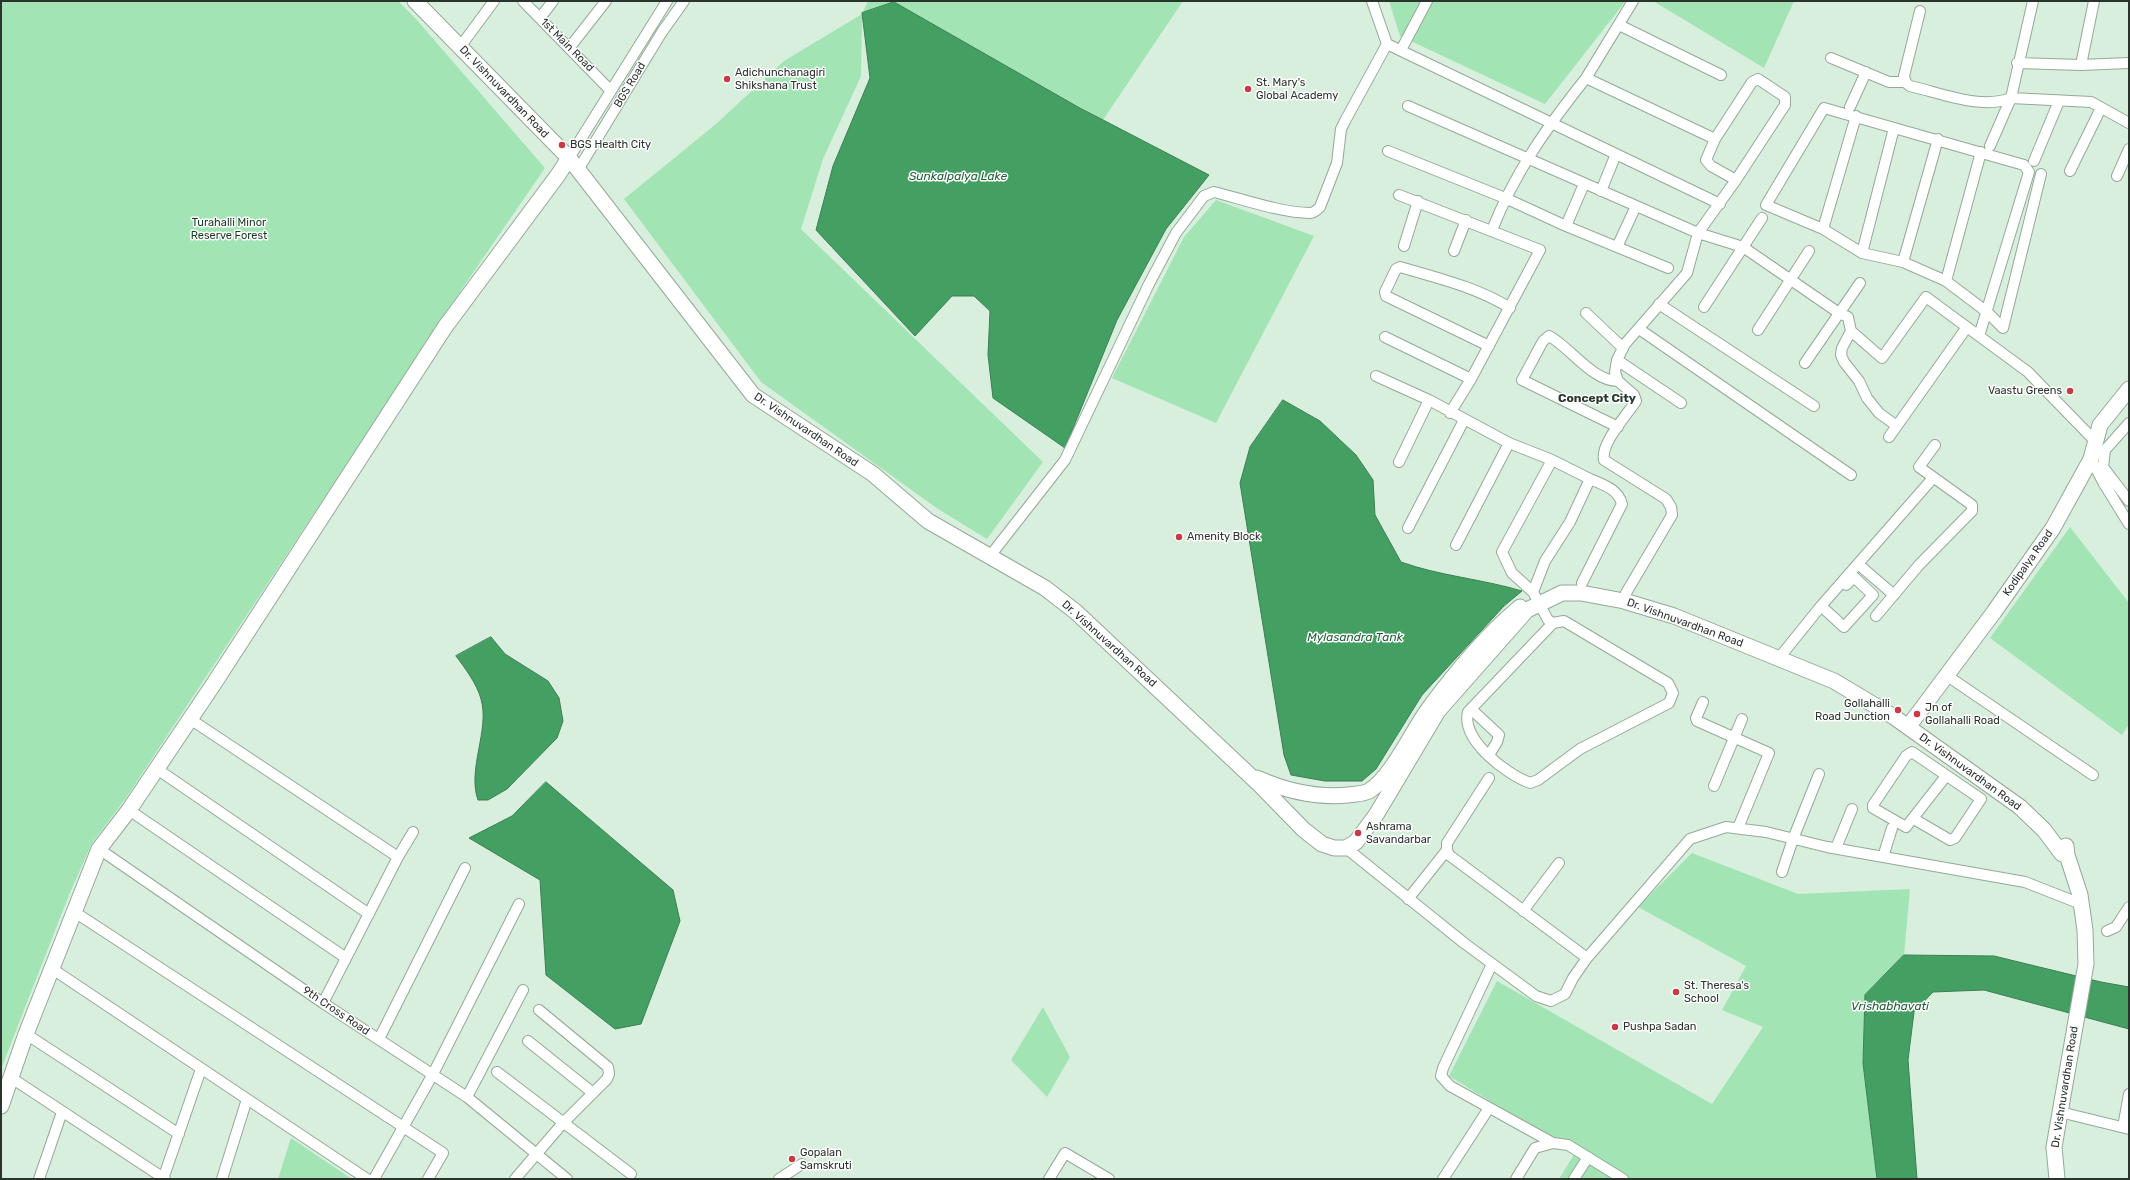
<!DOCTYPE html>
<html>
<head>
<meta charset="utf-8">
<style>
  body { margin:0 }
  #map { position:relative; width:2130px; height:1180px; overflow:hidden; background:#d8efdd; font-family:Rubik,sans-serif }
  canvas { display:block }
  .frame { position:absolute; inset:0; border:2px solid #2b332d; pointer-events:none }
</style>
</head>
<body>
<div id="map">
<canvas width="2130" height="1180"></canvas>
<div class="frame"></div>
</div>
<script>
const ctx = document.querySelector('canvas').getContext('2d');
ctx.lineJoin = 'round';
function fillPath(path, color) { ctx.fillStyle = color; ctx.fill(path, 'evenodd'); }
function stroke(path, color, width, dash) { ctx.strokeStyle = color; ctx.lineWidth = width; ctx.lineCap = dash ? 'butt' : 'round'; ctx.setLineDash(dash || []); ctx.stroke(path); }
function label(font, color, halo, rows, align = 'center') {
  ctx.font = font + ' Rubik,sans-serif'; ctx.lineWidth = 3; ctx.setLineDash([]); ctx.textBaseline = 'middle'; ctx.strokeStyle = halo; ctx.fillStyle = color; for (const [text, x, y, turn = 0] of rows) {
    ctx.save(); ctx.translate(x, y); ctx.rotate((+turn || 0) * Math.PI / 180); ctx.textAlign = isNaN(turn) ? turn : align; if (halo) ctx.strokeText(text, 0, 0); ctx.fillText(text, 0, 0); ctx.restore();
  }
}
const green = new Path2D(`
  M 1,1 L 398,1 L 416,19 L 545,168 L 466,283 L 126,798 L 92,843 L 69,895 L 1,1069 Z
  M 868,1 L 1183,1 L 1103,120 L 894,2 L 862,14 L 861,76 L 823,159 L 801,229 L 1043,462 L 987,539 L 938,509 L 761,382 L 624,199 L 716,124 L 784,61 L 862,14 Z
  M 1389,1 L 1625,1 L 1625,2 L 1545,104 L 1400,36 Z
  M 1653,1 L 1794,1 L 1764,68 Z
  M 1216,200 L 1314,236 L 1216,423 L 1112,378 L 1184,237 Z
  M 2070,527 L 2129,603 L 2129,724 L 2122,735 L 1990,638 Z
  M 1692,853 L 1798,894 L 1910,889 L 1904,955 L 1865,996 L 1863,1063 L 1877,1179 L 1559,1179 L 1575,1153 L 1449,1076 L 1497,981 L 1712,1104 L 1763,1027 L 1722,1010 L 1746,966 L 1638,907 Z
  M 1043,1007 L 1070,1057 L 1047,1097 L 1011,1060 Z
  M 291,1138 L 352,1179 L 278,1179 Z`);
const water = new Path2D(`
  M 894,2 L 1080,108 L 1209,175 L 1166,229 L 1117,320 L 1065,448 L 993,398 L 988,355 L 990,311 L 974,296 L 952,296 L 915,336 L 816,230 L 833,166 L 870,78 L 862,13 Z
  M 1283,400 L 1320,421 L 1356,455 L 1373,480 L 1375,515 L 1401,562 C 1440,576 1482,579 1522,591 L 1504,606 L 1422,695 L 1376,769 L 1362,781 L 1325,781 L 1291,775 L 1284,755 L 1240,483 L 1250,447 Z
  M 491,637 L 505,654 L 548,681 L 559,698 L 563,721 L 557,738 L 507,789 L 488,800 L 478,800 C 467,769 490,730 481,699 C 477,684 465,668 456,656 Z
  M 546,782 L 673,890 L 680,921 L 641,1024 L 615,1029 L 546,975 L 540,880 L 469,838 L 512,816 Z
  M 1904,955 L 1994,956 L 2101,982 L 2129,987 L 2129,1029 L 1984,990 L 1933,992 L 1914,1012 L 1908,1060 L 1917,1179 L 1877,1179 L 1863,1063 L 1865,995 Z`);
const street = new Path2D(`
  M 523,1 L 610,90
  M 1372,1 L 1387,44 L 1720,204
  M 2033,1 L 2011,98 L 2091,102 L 2129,123
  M 1920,11 L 1904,76 L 1906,83 L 1910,86 C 1941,93 1981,110 2011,98
  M 540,18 L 553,1
  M 1619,25 L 1721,75
  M 460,47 L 494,1
  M 570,47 L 606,1
  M 1401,50 L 1427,1
  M 1831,58 L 1889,82 L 1905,82
  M 2017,63 L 2081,65 L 2129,63
  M 2081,65 L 2094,1
  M 1586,78 L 1633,1
  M 1408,106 L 1698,233 L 1743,247 L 1839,313 L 1848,317 L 1851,331 L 1882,358 L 1926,297 L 2028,372 L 2095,441
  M 1850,107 L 1866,72
  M 1990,146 L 2011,98
  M 1388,151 L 1505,198 L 1566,226 L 1668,268
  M 569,158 L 667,1
  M 2034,161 L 2059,101
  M 578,170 L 662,32 L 684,1
  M 2070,171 L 2101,108
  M 2117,176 L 2129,149
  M 1601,191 L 1616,154
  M 1399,195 L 1540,250 L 1471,379 L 1450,413
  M 1566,226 L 1584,184
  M 1823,229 L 1856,116
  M 1492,230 C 1515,172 1547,127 1586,78 L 1715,139 L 1706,160 L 1711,166 L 1736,180
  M 1404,246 L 1418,201
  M 1617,247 L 1636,206
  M 1454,251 L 1466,220
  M 1862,253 L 1894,128
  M 1903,262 L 1938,139
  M 1946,281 L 1981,152
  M 1659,304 L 1814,406
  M 1704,307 L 1762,218
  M 1586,313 L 1623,348
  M 1639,329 L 1851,475
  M 1758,330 L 1809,251
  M 1851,331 L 1842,348 L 1841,355 L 1844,362 L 1859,381 L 1867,398 L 1879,413 L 1897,426
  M 1979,336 L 2029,172 L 2024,165 L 1824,108 L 1766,205 L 1823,229 L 1862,253 L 1903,262 L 1946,281 L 1987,312 L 2003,328 L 2041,174
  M 1385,337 L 1471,379
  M 1489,346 L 1386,296 L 1385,292 L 1396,269 L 1400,267 C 1437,278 1477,287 1510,308
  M 1617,360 L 1681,403
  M 1805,363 L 1860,283
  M 1376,376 L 1429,400 L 1509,443 L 1552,460 L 1590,479 L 1570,522 L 1545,561 L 1533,592 L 1548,620 L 1553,623
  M 1618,381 C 1592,381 1570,347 1549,336 L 1543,341 L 1522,380 L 1618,427
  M 2129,423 L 2105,450 L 2103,467 L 2129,501
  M 1889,437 L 1967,327
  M 2091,459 L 2103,482 L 2129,524
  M 1399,462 L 1429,400
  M 1408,528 L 1464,420
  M 1456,545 L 1509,443
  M 990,556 L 1065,460 L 1149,284 L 1176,233 L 1204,196 L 1214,192 C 1242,199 1282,213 1310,213 C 1314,213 1317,210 1320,207 L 1337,163 L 1341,129 L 1345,121 L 1387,44
  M 1858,564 L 1894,595
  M 1582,583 L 1622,504 C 1618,489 1604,485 1590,479
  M 1533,592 L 1512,573 L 1502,552 L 1552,460
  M 1626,593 L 1672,515 L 1671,507 L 1666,499 L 1604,460 C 1600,444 1627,415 1636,401 L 1634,395 L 1618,381 L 1615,372 L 1617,360 L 1625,344 L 1687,273 L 1698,233 L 1736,180 L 1785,105 L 1785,97 L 1758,79 L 1752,82 L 1715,139
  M 1821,606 L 1844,627 L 1873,595 L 1854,577 L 1846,585
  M 1876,616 L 1919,565 L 1972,511 L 1972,505 L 1919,467 L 1935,445
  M 1564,621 L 1668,683 L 1673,693 L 1669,703 L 1580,749 L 1538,780 L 1530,783 C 1506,774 1461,740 1468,712 L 1553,623 Z
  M 1779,658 L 1821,606 L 1933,478
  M 1946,675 L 2093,775
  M 1703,702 L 1696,718 L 1697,721 L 1769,753 L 1738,828
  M 1471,709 L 1499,735 L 1497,742 L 1489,755
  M 190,719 L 398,857 L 323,1003
  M 157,769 L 369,914
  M 1489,778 L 1447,843 L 1447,850 L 1449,855 L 1587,958
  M 1714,786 L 1742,719
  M 129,810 L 346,958
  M 1914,819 L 1950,840 L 1955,838 L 1981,799 L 1912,752 L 1906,756 L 1873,805 L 1873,808 L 1906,827 L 1946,776
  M 1346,848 L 1464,943 L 1536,996 L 1551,1001 L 1565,994 L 1573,978 L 1587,958 L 1690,839 L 1726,827 L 1766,832 L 1827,847 L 2025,882 L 2081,904
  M 1836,848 L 1852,809
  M 99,849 L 323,1003 L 467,1097 L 567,1179
  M 398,857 L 413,832
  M 1883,857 L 1892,828
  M 1782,872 L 1793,839 L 1819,774
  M 1408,899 L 1447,850
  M 73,911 L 443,1153 L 428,1179
  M 1523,911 L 1559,863
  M 2107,931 L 2116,927 L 2129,907
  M 1492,964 L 1443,1068 L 1441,1076 L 1450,1086 L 1553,1143
  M 51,968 L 247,1099 L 222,1179
  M 26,1034 L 179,1134
  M 379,1039 L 465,868
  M 528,1041 L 593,1093
  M 497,1072 L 631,1174
  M 10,1077 L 165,1179
  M 467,1097 L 523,990
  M 247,1099 L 367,1179
  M 2060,1112 L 2129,1129
  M 2123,1127 L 2129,1094
  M 39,1179 L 62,1112
  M 163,1179 L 201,1069
  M 374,1179 L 433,1074 L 519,904
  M 515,1179 L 563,1123 L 607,1079 L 609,1074 L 608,1067 L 539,1010
  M 779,1179 L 802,1164
  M 1049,1179 L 1065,1153 L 1109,1179
  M 1443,1179 L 1489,1108
  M 1516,1179 L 1535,1148 L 1553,1143 L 1568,1145 L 1623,1179
  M 1574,1179 L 1588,1157`);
const secondary = new Path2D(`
  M 415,1 L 569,158 L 753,395 L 873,474 L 928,521 L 1045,588 L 1076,612 L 1259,784 L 1304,830 L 1322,844 L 1334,848 L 1346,848 L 1356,842 L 1376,815 L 1438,711 L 1527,610 L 1562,593 L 1581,593 L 1624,601 L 1674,616 L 1834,681 L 1894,717 L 2020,807 L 2044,830 L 2062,854 L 2067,855
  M 1908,727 L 1994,612 L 2053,528 L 2091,459 L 2100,425 L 2129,389
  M 1257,778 C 1286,791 1316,798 1348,795 C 1355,794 1363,794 1369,791 C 1391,778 1412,732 1427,711 C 1454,674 1485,636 1520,607
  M 1,1106 L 26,1034 L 99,849 L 129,810 L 213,685 L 445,327 L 558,175 L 569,158
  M 2057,1179 L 2054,1147 L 2086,964 L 2085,930 L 2080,895 L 2067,855 L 2066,846`);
const markers = [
  [727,79,4,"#ca3a45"],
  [1248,89,4,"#ca3a45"],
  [562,145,4,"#ca3a45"],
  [2070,391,4,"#ca3a45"],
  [1179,537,4,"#ca3a45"],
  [1898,710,4,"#ca3a45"],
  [1917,714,4,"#ca3a45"],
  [1358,833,4,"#ca3a45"],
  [1676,992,4,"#ca3a45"],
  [1615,1027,4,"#ca3a45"],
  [792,1159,4,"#ca3a45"]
];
const streetNames = [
  ["1st Main Road",567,45,45],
  ["BGS Road",630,85,-59],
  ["Dr. Vishnuvardhan Road",504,92,46],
  ["Dr. Vishnuvardhan Road",806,430,34],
  ["Kodipalya Road",2028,563,-55],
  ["Dr. Vishnuvardhan Road",1685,623,20],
  ["Dr. Vishnuvardhan Road",1109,644,42],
  ["Dr. Vishnuvardhan Road",1970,772,36],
  ["9th Cross Road",336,1011,34],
  ["Dr. Vishnuvardhan Road",2065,1087,-81]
];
const poiNames = [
  ["Adichunchanagiri",735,73],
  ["Shikshana Trust",735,86],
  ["St. Mary's",1256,83],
  ["Global Academy",1256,96],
  ["BGS Health City",570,145],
  ["Vaastu Greens",2062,391,"right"],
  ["Amenity Block",1187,537],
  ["Gollahalli",1890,704,"right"],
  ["Road Junction",1890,717,"right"],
  ["Jn of",1925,708],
  ["Gollahalli Road",1925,721],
  ["Ashrama",1366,827],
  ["Savandarbar",1366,840],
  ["St. Theresa's",1684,986],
  ["School",1684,999],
  ["Pushpa Sadan",1623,1027],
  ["Gopalan",800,1153],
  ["Samskruti",800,1166]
];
const parkNames = [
  ["Turahalli Minor",229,223],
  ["Reserve Forest",229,236]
];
const waterNames = [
  ["Sunkalpalya Lake",958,177],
  ["Mylasandra Tank",1355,638],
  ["Vrishabhavati",1890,1007]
];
const neighbourhoodNames = [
  ["Concept City",1597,399]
];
fillPath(green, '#a3e4b4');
fillPath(water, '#449f63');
stroke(water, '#3c7f53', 1);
stroke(street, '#94a998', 12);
stroke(secondary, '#94a998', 17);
stroke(street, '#fff', 10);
stroke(secondary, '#fff', 15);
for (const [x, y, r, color] of markers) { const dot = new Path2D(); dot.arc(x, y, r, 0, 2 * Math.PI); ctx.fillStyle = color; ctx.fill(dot); stroke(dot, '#fff', 1.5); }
label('11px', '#2b332d', '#fff', streetNames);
label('11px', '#2b332d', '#fff', poiNames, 'left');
label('11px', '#153a21', '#fff', parkNames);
label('italic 12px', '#206036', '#fff', waterNames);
label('bold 12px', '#27392b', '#fff', neighbourhoodNames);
</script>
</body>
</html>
